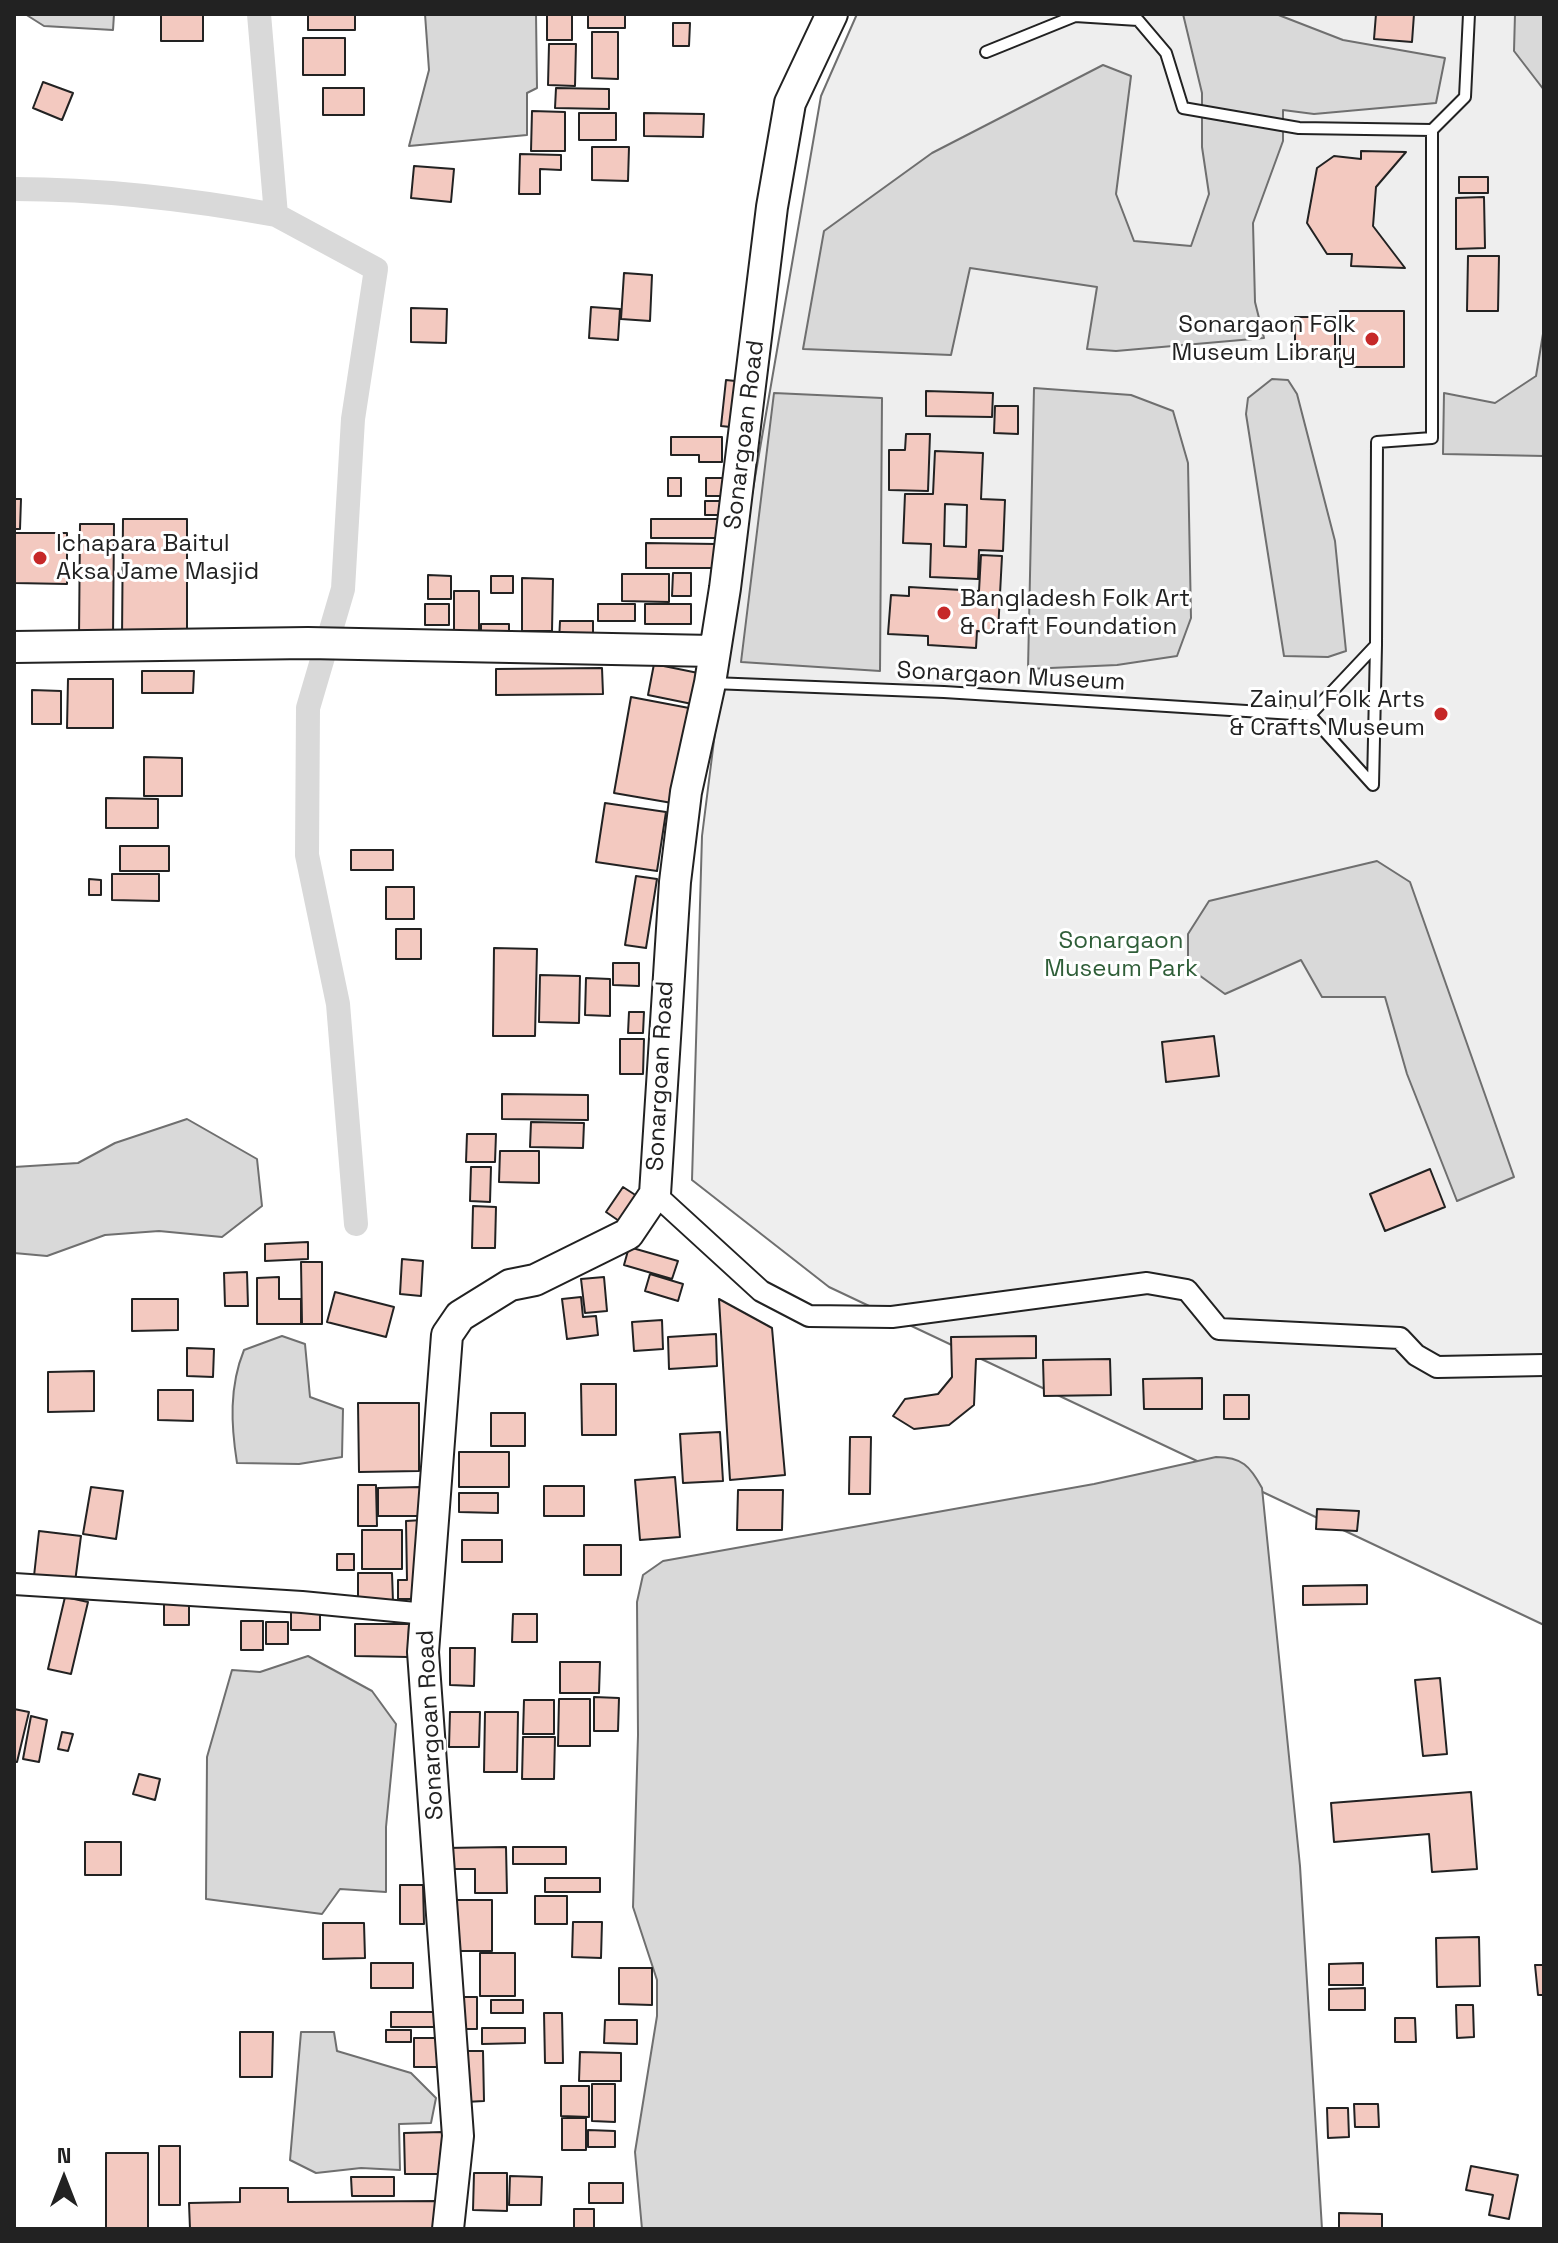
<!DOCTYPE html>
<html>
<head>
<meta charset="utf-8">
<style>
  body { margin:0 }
  #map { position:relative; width:1558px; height:2243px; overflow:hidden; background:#fff; font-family:"Space Grotesk",sans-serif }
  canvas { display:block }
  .frame { position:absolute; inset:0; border:16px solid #222; pointer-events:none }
  .north { position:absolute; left:24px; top:2139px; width:80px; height:80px; -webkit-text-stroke:6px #fff; paint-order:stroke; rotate:0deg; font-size:22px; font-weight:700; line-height:32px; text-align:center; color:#222 }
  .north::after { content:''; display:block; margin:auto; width:28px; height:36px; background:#222; clip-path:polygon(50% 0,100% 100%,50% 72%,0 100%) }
</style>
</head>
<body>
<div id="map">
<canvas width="1558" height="2243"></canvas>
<div class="frame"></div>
<div class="north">N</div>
</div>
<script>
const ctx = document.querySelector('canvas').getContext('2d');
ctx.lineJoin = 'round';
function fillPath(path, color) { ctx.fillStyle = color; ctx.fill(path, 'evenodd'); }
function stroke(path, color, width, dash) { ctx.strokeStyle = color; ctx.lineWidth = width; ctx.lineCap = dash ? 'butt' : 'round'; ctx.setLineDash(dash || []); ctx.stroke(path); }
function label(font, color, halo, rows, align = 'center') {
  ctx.font = font + ' "Space Grotesk",sans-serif'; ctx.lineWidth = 6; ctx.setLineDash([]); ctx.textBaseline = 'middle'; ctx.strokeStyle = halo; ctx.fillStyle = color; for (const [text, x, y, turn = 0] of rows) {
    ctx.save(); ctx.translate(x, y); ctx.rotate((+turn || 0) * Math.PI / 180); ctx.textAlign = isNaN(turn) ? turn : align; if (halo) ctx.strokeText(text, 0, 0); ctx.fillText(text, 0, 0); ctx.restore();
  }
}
const green = new Path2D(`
  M 857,14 L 1544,14 L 1544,1625 L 829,1287 L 692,1180 L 702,836 L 726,645 L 821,96 Z`);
const water = new Path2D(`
  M 25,14 L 114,14 L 113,30 L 44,26 Z
  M 425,14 L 536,14 L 537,88 L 527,93 L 527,135 L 409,146 L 429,70 Z
  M 1183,14 L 1276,14 L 1343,40 L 1445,58 L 1436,103 L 1314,114 L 1283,110 L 1283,141 L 1253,223 L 1255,302 L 1264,338 L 1116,351 L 1087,349 L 1097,287 L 970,268 L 951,355 L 803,349 L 824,231 L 932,153 L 1103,65 L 1131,76 L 1116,194 L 1134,241 L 1191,246 L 1209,194 L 1202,147 L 1202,93 Z
  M 1515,14 L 1544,14 L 1544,90 L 1514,51 Z
  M 1544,328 L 1544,456 L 1443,454 L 1444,393 L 1495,403 L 1536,376 Z
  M 1272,379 L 1288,380 L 1297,394 L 1335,541 L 1346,651 L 1328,657 L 1284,656 L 1246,414 L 1248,398 Z
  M 1034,388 L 1131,395 L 1173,411 L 1188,463 L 1191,618 L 1177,656 L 1117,665 L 1028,669 Z
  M 774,393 L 882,398 L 880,671 L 741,662 Z
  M 1377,861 L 1410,882 L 1514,1177 L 1457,1201 L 1407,1074 L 1385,997 L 1322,997 L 1301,960 L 1225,994 L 1188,967 L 1188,934 L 1209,901 Z
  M 187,1119 L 257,1159 L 262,1206 L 222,1237 L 159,1231 L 105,1235 L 47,1256 L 14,1253 L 14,1167 L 78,1163 L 115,1143 Z
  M 282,1336 L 305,1344 L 310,1397 L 343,1409 L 342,1457 L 299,1464 L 237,1463 C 231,1425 229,1387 244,1350 Z
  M 1216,1457 C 1242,1457 1250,1466 1262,1488 L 1300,1866 L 1322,2229 L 642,2229 L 635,2152 L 657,2016 L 657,1980 L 633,1907 L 638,1735 L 637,1602 L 643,1575 L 663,1561 L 1094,1484 Z
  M 308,1656 L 372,1691 L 396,1724 L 386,1827 L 386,1892 L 340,1889 L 322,1914 L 206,1899 L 207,1757 L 232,1670 L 260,1672 Z
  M 301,2032 L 334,2032 L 337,2051 L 411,2073 L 436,2098 L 431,2123 L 399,2124 L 400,2170 L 361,2168 L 316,2173 L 290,2160 Z`);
const canal = new Path2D(`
  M 259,14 L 276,215 L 376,269 L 353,419 L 343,589 L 308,708 L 307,855 L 338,1004 L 356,1224
  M 14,189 C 103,189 188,199 276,215`);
const building = new Path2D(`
  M 161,14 L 203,14 L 203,41 L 161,41 Z
  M 308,14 L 355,14 L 355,30 L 308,30 Z
  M 547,14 L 572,14 L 572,40 L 547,40 Z
  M 588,14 L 625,14 L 625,28 L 588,28 Z
  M 1376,14 L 1414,14 L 1412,42 L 1374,39 Z
  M 673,23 L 690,23 L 689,46 L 673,46 Z
  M 592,32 L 618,32 L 618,79 L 592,78 Z
  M 303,38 L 345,38 L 345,75 L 303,75 Z
  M 549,44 L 576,44 L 575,86 L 548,85 Z
  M 43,82 L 73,93 L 62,120 L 33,108 Z
  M 323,88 L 364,88 L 364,115 L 323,115 Z
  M 556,88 L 609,89 L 609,109 L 555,108 Z
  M 532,111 L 565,112 L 565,151 L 531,151 Z
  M 579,113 L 616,113 L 616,140 L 579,140 Z
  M 644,113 L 704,114 L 703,137 L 644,136 Z
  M 592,147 L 629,147 L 628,181 L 592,180 Z
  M 1361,151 L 1406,152 L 1376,187 L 1373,226 L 1405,268 L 1351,266 L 1352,254 L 1327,254 L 1307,223 L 1317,168 L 1334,156 L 1361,159 Z
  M 520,154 L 561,155 L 561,170 L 540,169 L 540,194 L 519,194 Z
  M 414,166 L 454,169 L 451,202 L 411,198 Z
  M 1459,177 L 1488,177 L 1488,193 L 1459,193 Z
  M 1484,197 L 1485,248 L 1456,249 L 1456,198 Z
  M 1468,256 L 1499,256 L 1498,311 L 1467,311 Z
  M 624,273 L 652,275 L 650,321 L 621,319 Z
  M 591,307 L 620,309 L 618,340 L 589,338 Z
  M 411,308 L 447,309 L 446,343 L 411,342 Z
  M 1340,311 L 1404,311 L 1404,367 L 1340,367 Z
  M 1295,317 L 1335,317 L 1335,355 L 1295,356 Z
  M 726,380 L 745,382 L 740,428 L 721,426 Z
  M 926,391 L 993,393 L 992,417 L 926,416 Z
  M 995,406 L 1018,406 L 1018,434 L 994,433 Z
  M 906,434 L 930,434 L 928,491 L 889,490 L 889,450 L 905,450 Z
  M 671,437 L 722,437 L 722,462 L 699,462 L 699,455 L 671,455 Z
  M 935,451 L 983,453 L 981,499 L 1005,500 L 1003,551 L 979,550 L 978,579 L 930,577 L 931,544 L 903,543 L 905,494 L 933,494 ZM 945,504 L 967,505 L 966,547 L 944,546 Z
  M 668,478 L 681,478 L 681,496 L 668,496 Z
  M 706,478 L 730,478 L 730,496 L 706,496 Z
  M 14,499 L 21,499 L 20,529 L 14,529 Z
  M 705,501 L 726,501 L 726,515 L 705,515 Z
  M 123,519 L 187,519 L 187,640 L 122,639 Z
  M 651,519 L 721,519 L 721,538 L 651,538 Z
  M 80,524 L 114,524 L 113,638 L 79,638 Z
  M 14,533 L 67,533 L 67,584 L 14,583 Z
  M 646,543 L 716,544 L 716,568 L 646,568 Z
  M 981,555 L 1002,556 L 998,632 L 977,631 L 976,648 L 928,645 L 928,636 L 888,634 L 891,595 L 909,596 L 909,587 L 979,591 Z
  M 673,573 L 691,573 L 691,596 L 672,596 Z
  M 622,574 L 669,574 L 669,602 L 622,601 Z
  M 428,575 L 451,576 L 451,599 L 428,599 Z
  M 491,576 L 513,576 L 513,593 L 491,593 Z
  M 522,578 L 553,579 L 552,631 L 522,631 Z
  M 454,591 L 479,591 L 479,636 L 454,636 Z
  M 425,604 L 449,604 L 449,625 L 425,625 Z
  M 598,604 L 635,604 L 635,621 L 598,621 Z
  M 645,604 L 691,604 L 691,624 L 645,624 Z
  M 560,621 L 593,621 L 593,642 L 559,642 Z
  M 481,624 L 509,624 L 509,641 L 481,641 Z
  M 654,664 L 703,674 L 697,705 L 648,695 Z
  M 602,668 L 603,694 L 496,695 L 496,669 Z
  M 142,671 L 194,671 L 193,693 L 142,693 Z
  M 68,679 L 113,679 L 113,728 L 67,728 Z
  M 32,690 L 61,691 L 61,724 L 32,724 Z
  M 631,697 L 689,708 L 672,803 L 614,793 Z
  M 144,757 L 182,758 L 182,796 L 144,796 Z
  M 106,798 L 158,799 L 158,828 L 106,828 Z
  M 605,803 L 666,812 L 657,871 L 596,862 Z
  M 120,846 L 169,846 L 169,871 L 120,871 Z
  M 351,850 L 393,850 L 393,870 L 351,870 Z
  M 112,874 L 159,874 L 159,901 L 112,900 Z
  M 636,876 L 657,879 L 646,948 L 625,945 Z
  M 89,879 L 101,880 L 101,895 L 89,895 Z
  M 386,887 L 414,887 L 414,919 L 386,919 Z
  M 396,929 L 421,929 L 421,959 L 396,959 Z
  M 494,948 L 537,949 L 535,1036 L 493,1036 Z
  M 613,963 L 639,963 L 639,986 L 613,985 Z
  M 540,975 L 580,976 L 579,1023 L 539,1022 Z
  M 586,978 L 610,979 L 610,1016 L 585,1015 Z
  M 629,1012 L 644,1012 L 643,1033 L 628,1033 Z
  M 1214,1036 L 1219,1076 L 1166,1082 L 1162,1042 Z
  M 620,1039 L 644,1039 L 643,1074 L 620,1074 Z
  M 502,1094 L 588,1095 L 588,1120 L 502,1119 Z
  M 531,1122 L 584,1123 L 583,1148 L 530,1147 Z
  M 467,1134 L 496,1134 L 495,1162 L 466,1162 Z
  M 500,1151 L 539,1151 L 539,1183 L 499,1182 Z
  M 471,1167 L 491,1167 L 490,1202 L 470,1201 Z
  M 1430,1169 L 1445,1207 L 1385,1231 L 1370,1194 Z
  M 623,1187 L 640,1198 L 622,1223 L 606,1212 Z
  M 473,1206 L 496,1207 L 495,1248 L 472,1248 Z
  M 308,1242 L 308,1259 L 265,1261 L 265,1244 Z
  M 629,1247 L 678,1261 L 672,1279 L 624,1265 Z
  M 402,1259 L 423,1261 L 421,1296 L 400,1294 Z
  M 301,1262 L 322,1262 L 322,1324 L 302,1324 Z
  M 247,1272 L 248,1306 L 225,1306 L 224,1273 Z
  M 650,1274 L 683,1284 L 678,1301 L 645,1291 Z
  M 279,1277 L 279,1299 L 301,1299 L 301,1324 L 257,1324 L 257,1278 Z
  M 604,1277 L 607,1311 L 585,1313 L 581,1279 Z
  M 335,1292 L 394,1307 L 386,1337 L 327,1322 Z
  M 581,1297 L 583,1317 L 596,1316 L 598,1335 L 567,1339 L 562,1299 Z
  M 132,1299 L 178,1299 L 178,1330 L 132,1331 Z
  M 719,1299 L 772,1328 L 785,1475 L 730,1480 Z
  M 662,1320 L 663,1349 L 634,1351 L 632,1322 Z
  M 716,1334 L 717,1366 L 669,1369 L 668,1337 Z
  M 1036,1336 L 1036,1358 L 976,1359 L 974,1405 L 949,1425 L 914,1429 L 893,1416 L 905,1399 L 938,1394 L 952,1377 L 951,1337 Z
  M 187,1348 L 214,1349 L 213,1377 L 187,1376 Z
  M 1110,1359 L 1111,1395 L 1044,1396 L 1043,1360 Z
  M 94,1371 L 94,1411 L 48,1412 L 48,1372 Z
  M 1202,1378 L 1202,1409 L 1144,1409 L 1143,1379 Z
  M 581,1384 L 616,1384 L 616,1435 L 582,1435 Z
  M 158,1390 L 193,1390 L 193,1421 L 158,1420 Z
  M 1224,1395 L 1249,1395 L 1249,1419 L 1224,1419 Z
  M 358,1403 L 419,1403 L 419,1471 L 359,1472 Z
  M 491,1413 L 525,1413 L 525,1446 L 491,1446 Z
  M 720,1432 L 723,1481 L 683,1483 L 680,1434 Z
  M 850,1437 L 871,1437 L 870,1494 L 849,1494 Z
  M 459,1452 L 509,1452 L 509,1487 L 459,1487 Z
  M 675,1477 L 680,1537 L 640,1540 L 635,1480 Z
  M 358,1485 L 376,1485 L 377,1526 L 358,1526 Z
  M 544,1486 L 584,1486 L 584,1516 L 544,1516 Z
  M 91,1487 L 123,1491 L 116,1539 L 83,1534 Z
  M 420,1487 L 420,1516 L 378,1516 L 378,1488 Z
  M 738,1490 L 783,1490 L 782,1530 L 737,1530 Z
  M 459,1493 L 498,1493 L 498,1513 L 459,1512 Z
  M 1317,1509 L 1359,1511 L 1357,1531 L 1316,1529 Z
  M 423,1520 L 423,1599 L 398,1599 L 398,1580 L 407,1580 L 406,1521 Z
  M 362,1530 L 402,1530 L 402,1569 L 362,1569 Z
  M 39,1531 L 81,1536 L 75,1582 L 34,1576 Z
  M 462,1540 L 502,1540 L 502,1562 L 462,1562 Z
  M 584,1545 L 621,1545 L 621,1575 L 584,1575 Z
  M 337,1554 L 354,1554 L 354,1570 L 337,1570 Z
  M 358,1573 L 392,1573 L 393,1602 L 358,1602 Z
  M 1367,1585 L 1367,1604 L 1303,1605 L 1303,1586 Z
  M 65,1597 L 88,1602 L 71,1674 L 48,1669 Z
  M 164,1603 L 189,1603 L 189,1625 L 164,1625 Z
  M 291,1609 L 320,1609 L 320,1630 L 291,1630 Z
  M 513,1614 L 537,1614 L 537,1642 L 512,1642 Z
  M 241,1621 L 263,1621 L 263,1650 L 241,1650 Z
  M 266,1622 L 288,1622 L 288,1644 L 266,1644 Z
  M 355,1624 L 409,1624 L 408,1657 L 355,1656 Z
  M 450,1648 L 475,1648 L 474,1686 L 450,1685 Z
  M 560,1662 L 600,1662 L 599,1693 L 560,1693 Z
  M 1440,1678 L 1447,1754 L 1423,1756 L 1415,1680 Z
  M 594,1697 L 619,1698 L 618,1731 L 594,1731 Z
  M 559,1699 L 590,1699 L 590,1746 L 558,1746 Z
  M 524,1700 L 554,1700 L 554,1734 L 523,1734 Z
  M 14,1709 L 29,1712 L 17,1762 L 14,1762 Z
  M 450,1712 L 480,1712 L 479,1747 L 449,1747 Z
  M 485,1712 L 518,1712 L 517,1772 L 484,1772 Z
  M 31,1716 L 47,1720 L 39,1762 L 23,1759 Z
  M 62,1732 L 73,1734 L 68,1751 L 58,1749 Z
  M 523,1737 L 555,1737 L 554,1779 L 522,1779 Z
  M 139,1774 L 160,1779 L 155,1800 L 133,1794 Z
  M 1471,1792 L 1477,1869 L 1432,1872 L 1429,1834 L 1334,1842 L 1331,1803 Z
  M 85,1842 L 121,1842 L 121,1875 L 85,1875 Z
  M 506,1847 L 507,1893 L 475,1893 L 475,1869 L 445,1869 L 445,1848 Z
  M 513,1847 L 566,1847 L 566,1864 L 513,1864 Z
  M 545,1878 L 600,1878 L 600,1892 L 545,1892 Z
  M 400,1885 L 423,1885 L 424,1924 L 400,1924 Z
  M 535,1896 L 567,1896 L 567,1924 L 535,1924 Z
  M 453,1900 L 492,1900 L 492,1951 L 454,1951 Z
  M 573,1922 L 602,1922 L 601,1958 L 572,1957 Z
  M 323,1923 L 364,1923 L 365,1958 L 323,1959 Z
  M 1479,1937 L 1480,1986 L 1437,1987 L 1436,1938 Z
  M 480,1953 L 515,1953 L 515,1996 L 480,1996 Z
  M 371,1963 L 413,1963 L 413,1988 L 371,1988 Z
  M 1363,1963 L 1363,1985 L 1329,1985 L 1329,1964 Z
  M 1535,1965 L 1544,1965 L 1544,1995 L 1538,1995 Z
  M 619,1968 L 652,1968 L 652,2005 L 619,2004 Z
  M 1365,1988 L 1365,2010 L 1329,2010 L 1329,1989 Z
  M 460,1997 L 477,1997 L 477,2029 L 460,2029 Z
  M 491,2000 L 523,2000 L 523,2013 L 491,2013 Z
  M 1456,2005 L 1473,2005 L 1474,2037 L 1457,2038 Z
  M 391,2012 L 434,2012 L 434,2027 L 391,2027 Z
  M 544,2013 L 562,2013 L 563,2063 L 545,2063 Z
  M 1395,2018 L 1415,2018 L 1416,2042 L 1395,2042 Z
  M 605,2020 L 637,2020 L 637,2044 L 604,2043 Z
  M 482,2028 L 525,2028 L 525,2043 L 482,2044 Z
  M 386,2030 L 411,2030 L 411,2042 L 386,2042 Z
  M 240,2032 L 273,2032 L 272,2077 L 240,2077 Z
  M 414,2038 L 439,2038 L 439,2067 L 414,2067 Z
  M 465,2051 L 483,2051 L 484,2101 L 465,2102 Z
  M 580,2052 L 621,2053 L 621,2081 L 579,2081 Z
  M 592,2084 L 615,2084 L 615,2122 L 592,2121 Z
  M 561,2086 L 589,2086 L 589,2117 L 561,2116 Z
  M 1354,2104 L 1378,2104 L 1379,2127 L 1355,2127 Z
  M 1327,2108 L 1348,2108 L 1349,2137 L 1328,2138 Z
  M 562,2118 L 586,2118 L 586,2150 L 562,2150 Z
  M 588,2130 L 615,2131 L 615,2147 L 588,2147 Z
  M 443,2132 L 443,2174 L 405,2174 L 404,2133 Z
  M 159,2146 L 180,2146 L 180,2205 L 159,2205 Z
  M 106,2153 L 148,2153 L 148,2229 L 106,2229 Z
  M 1471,2166 L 1518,2175 L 1509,2219 L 1489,2215 L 1493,2195 L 1466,2190 Z
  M 474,2173 L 507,2173 L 507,2211 L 473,2210 Z
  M 510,2176 L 542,2177 L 541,2205 L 509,2205 Z
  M 351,2177 L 394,2177 L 394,2196 L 352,2196 Z
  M 589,2183 L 623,2183 L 623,2203 L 589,2203 Z
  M 240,2188 L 288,2188 L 288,2202 L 438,2201 L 438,2229 L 190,2229 L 189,2203 L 240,2202 Z
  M 574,2209 L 594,2209 L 594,2229 L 574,2229 Z
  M 1339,2213 L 1382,2214 L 1382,2229 L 1339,2229 Z`);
const lane = new Path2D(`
  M 986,52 L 1075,16 L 1138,20 L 1166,53 L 1183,108 L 1299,128 L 1432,130
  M 1376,645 L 1377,442 L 1432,438 L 1432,130 L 1465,97 L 1469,14
  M 712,683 L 944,692 L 1310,715 L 1376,645 L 1373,785 L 1310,715`);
const street = new Path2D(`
  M 655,1194 L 761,1291 L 809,1316 L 892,1317 L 1147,1283 L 1187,1290 L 1219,1329 L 1400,1338 L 1416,1355 L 1437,1367 L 1544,1365
  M 14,1584 L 302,1602 L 426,1614`);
const secondary = new Path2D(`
  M 14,647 L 308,643 L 713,651
  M 448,2229 L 458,2136 L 423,1652 L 447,1335 L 460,1316 L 510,1285 L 535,1280 L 628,1234 L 655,1194 L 675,882 L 686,792 L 710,683 L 725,588 L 772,207 L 790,103 L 832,14`);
const markers = [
  [1372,339,8,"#c62828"],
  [40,558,8,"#c62828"],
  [944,613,8,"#c62828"],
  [1441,714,8,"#c62828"]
];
const poiNames = [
  ["Sonargaon Folk",1356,325],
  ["Museum Library",1356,353],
  ["Ichapara Baitul",56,544,"left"],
  ["Aksa Jame Masjid",56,572,"left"],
  ["Bangladesh Folk Art",960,599,"left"],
  ["& Craft Foundation",960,627,"left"],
  ["Zainul Folk Arts",1425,700],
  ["& Crafts Museum",1425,728]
];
const streetNames = [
  ["Sonargoan Road",745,435,-83],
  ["Sonargaon Museum",1011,677,3],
  ["Sonargoan Road",661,1076,-87],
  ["Sonargoan Road",431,1725,-93]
];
const parkNames = [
  ["Sonargaon",1121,941],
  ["Museum Park",1121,969]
];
fillPath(green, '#eee');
stroke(green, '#6f6f6f', 2);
fillPath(water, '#d9d9d9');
stroke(water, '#6f6f6f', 2);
stroke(canal, '#d9d9d9', 24);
fillPath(building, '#f3c9c0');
stroke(building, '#222', 2);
stroke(lane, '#222', 14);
stroke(street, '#222', 24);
stroke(secondary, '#222', 34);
stroke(lane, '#fff', 10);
stroke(street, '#fff', 20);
stroke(secondary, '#fff', 30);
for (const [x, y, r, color] of markers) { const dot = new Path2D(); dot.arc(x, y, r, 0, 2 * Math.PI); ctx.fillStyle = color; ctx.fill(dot); stroke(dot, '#fff', 3); }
label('24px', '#222', '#fff', poiNames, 'right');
label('24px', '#222', '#fff', streetNames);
label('24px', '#2f5e38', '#fff', parkNames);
</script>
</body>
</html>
